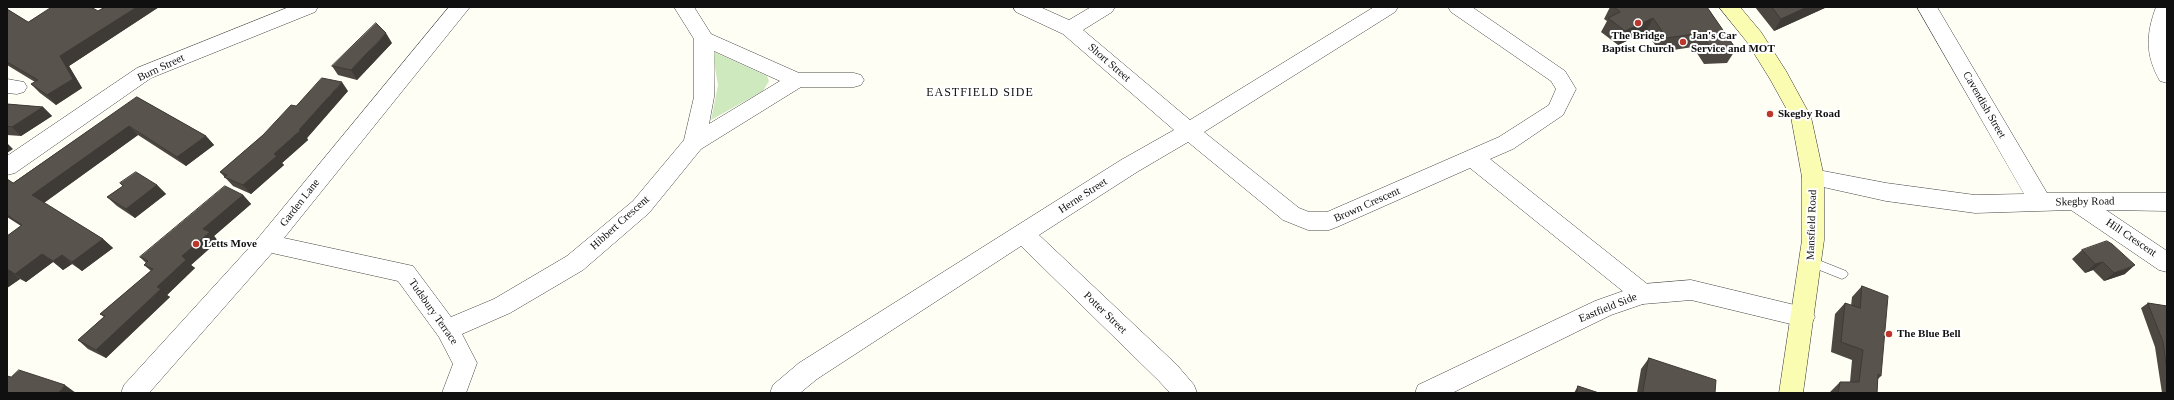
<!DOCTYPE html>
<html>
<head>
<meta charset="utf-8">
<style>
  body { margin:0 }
  #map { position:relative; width:2174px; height:400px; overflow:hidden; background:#fffef4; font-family:"Times New Roman",serif }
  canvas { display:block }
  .frame { position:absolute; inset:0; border:8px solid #101010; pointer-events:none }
</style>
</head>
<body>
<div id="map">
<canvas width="2174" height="400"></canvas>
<div class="frame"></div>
</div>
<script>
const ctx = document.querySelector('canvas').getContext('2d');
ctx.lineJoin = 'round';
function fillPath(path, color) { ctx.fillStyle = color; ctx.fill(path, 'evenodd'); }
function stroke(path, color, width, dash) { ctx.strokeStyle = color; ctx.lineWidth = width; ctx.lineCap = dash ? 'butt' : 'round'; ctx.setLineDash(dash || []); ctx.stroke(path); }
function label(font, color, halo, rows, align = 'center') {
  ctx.font = font + ' "Times New Roman",serif'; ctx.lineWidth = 4; ctx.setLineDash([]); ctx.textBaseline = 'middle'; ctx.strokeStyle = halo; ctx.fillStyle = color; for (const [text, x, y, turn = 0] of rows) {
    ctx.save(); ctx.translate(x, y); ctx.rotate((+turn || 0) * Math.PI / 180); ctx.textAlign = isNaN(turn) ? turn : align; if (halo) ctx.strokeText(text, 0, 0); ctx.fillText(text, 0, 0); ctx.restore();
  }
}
const green = new Path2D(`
  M 712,51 L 767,76 L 769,81 L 763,91 L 711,120 L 718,85 Z`);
const service = new Path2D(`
  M 1811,257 L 1846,271 L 1848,274 L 1846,277 L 1842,279 L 1807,265 L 1805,262 L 1807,259 Z`);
const minor = new Path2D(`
  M 289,7 L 318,7 L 315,12 L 151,78 L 15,173 L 7,175 L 7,156 L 137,68 Z
  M 449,7 L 470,7 L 284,238 L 413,266 L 451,317 L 494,299 L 567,256 L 633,201 L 684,140 L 694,97 L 694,39 L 674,7 L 694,7 L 711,34 L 799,73 L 854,73 L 861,75 L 864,80 L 861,85 L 854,87 L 801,87 L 701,149 L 649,213 L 583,270 L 510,313 L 462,334 L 477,363 L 466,393 L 442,393 L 453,364 L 439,337 L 398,281 L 272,253 L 149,393 L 121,393 L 124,385 L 259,237 ZM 714,51 L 780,81 L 709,124 L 714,97 Z
  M 1013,7 L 1040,7 L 1069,20 L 1091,7 L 1115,7 L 1112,12 L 1083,30 L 1190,120 L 1374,7 L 1398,7 L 1395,12 L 1204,132 L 1299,208 L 1309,212 L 1327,212 L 1499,137 L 1549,105 L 1556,89 L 1551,81 L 1451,12 L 1448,7 L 1472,7 L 1565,71 L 1576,89 L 1563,115 L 1513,149 L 1490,159 L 1651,287 L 1655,294 L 1651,301 L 1643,304 L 1635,301 L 1470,168 L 1337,227 L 1329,230 L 1308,230 L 1283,220 L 1188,142 L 1137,172 L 1039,235 L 1177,365 L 1194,385 L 1197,393 L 1170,393 L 1159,381 L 1021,246 L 817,379 L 800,393 L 770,393 L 773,385 L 799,363 L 1121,160 L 1174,130 L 1063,34 L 1016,12 Z
  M 1917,7 L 1937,7 L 2047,193 L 2167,193 L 2167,211 L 2106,210 L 2167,251 L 2167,272 L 2159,270 L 2071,210 L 1975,213 L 1886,201 L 1805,183 L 1802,177 L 1805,171 L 1813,169 L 1886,183 L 1975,195 L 2024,194 Z
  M 2156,7 L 2167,7 L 2167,83 L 2160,81 C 2145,55 2146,34 2156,7 Z
  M 7,79 L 24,82 L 27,87 L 24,92 L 17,94 L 7,93 Z`);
const tertiary = new Path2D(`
  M 1691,280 L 1803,307 L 1811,310 L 1815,317 L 1811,324 L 1803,327 L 1691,300 L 1643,304 L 1611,315 L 1452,393 L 1415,393 L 1418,385 L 1595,301 L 1643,284 Z`);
const secondary = new Path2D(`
  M 1719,7 L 1740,7 L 1761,32 L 1786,71 L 1811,117 L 1824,177 L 1824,240 L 1803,393 L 1779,393 L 1802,240 L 1802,177 L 1791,117 L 1770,79 L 1747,42 Z`);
const wall = new Path2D(`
  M 105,7 L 159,7 L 69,66 L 82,88 L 56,105 L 40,93 L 31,84 L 35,82 L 7,65 L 7,9 L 28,22 L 98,11 Z
  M 1610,7 L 1707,7 L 1736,49 L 1727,63 L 1704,64 L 1693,47 L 1660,52 L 1646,32 L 1618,45 L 1601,32 L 1607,21 L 1604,19 Z
  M 1755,7 L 1827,7 L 1774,31 Z
  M 392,43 L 357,80 L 338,75 L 332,66 Z
  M 348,91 L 307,138 L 308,140 L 282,163 L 284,165 L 251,194 L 233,186 L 220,172 L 263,135 L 296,106 Z
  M 137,97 L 206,136 L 214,145 L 186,166 L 138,135 L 44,203 L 103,239 L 113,248 L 82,271 L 72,264 L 63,270 L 53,262 L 26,282 L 20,279 L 7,288 L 7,236 L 21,226 L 7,217 L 7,179 L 13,183 Z
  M 7,104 L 43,107 L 52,116 L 21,136 L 7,135 Z
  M 120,183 L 157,185 L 166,194 L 135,218 L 117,206 L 107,197 L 123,186 Z
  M 243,195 L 251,204 L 214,236 L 218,241 L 191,265 L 195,268 L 167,295 L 170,297 L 106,358 L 88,349 L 78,340 L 104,317 L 100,314 L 151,271 L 144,265 L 146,263 L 140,257 Z
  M 2082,250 L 2125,274 L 2104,281 L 2093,270 L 2085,273 L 2072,259 Z
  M 1862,286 L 1881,376 L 1878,379 L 1877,393 L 1830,393 L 1830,392 L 1840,382 L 1850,382 L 1852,360 L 1831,352 L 1835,314 L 1845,303 L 1851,306 L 1852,297 Z
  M 2148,303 L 2167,306 L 2167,393 L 2162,393 L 2155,347 L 2141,308 Z
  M 1649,358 L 1715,393 L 1637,393 L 1641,369 Z
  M 1578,386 L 1599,393 L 1574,393 Z`);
const shadedWall = new Path2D(`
  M 137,7 L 159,7 L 69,66 L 82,88 L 56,105 L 47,95 L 60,56 Z
  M 1807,7 L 1827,7 L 1774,31 L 1781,19 Z
  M 1653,18 L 1646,32 L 1618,45 L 1625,31 Z
  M 386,33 L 392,43 L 357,80 L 351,70 Z
  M 342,82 L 348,91 L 307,138 L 308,140 L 282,163 L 284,165 L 251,194 L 243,185 L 299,130 Z
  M 43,107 L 52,116 L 21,136 L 12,127 Z
  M 129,126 L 138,135 L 42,204 L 32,195 Z
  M 206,136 L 214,145 L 186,166 L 177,157 Z
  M 7,143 L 13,149 L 7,153 Z
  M 157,185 L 166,194 L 135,218 L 126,209 Z
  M 243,195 L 251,204 L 214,236 L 218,241 L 191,265 L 195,268 L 167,295 L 170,297 L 106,358 L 96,350 L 182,256 L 203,229 Z
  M 103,239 L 113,248 L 82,271 L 72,262 Z
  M 42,254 L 53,262 L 26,282 L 15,274 Z
  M 62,255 L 72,264 L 63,270 L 53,261 Z
  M 2103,262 L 2093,270 L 2085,273 L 2095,264 Z
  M 2135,265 L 2125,274 L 2104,281 L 2114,273 Z
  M 9,270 L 20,279 L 7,288 L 7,271 Z
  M 65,385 L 76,393 L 58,393 Z`);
const building = new Path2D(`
  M 52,7 L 91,7 L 98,11 L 105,7 L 137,7 L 60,56 L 73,79 L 47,95 L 31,84 L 38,80 L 7,62 L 7,9 L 28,22 Z
  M 1614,7 L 1707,7 L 1736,49 L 1712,50 L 1701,33 L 1667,38 L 1653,18 L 1625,31 L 1608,18 L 1620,12 Z
  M 1772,7 L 1807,7 L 1781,19 Z
  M 376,23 L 386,33 L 351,70 L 332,66 Z
  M 322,78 L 342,82 L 299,130 L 301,130 L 274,154 L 277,156 L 243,185 L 224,177 L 227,175 L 220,172 L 263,135 L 291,105 L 296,106 Z
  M 137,97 L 206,136 L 177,157 L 129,126 L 32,195 L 103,239 L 72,262 L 62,255 L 53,261 L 42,254 L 15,274 L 9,270 L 7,271 L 7,236 L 22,225 L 7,215 L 7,179 L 13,183 Z
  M 7,104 L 43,107 L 12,127 L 7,126 Z
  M 136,172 L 157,185 L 126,209 L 107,197 L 123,186 L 120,183 Z
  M 225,186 L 243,195 L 203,229 L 210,232 L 182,256 L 186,260 L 157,287 L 161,289 L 96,350 L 78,340 L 105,316 L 100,314 L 153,269 L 144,265 L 148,261 L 140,257 Z
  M 2107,241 L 2112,244 L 2135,265 L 2114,273 L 2103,262 L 2095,264 L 2082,250 Z
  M 1862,286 L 1888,296 L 1881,376 L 1878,374 L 1877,393 L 1838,393 L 1840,382 L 1859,382 L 1863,350 L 1841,342 L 1845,303 L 1860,308 Z
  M 2148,303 L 2167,306 L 2167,371 L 2163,342 Z
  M 1649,358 L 1716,380 L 1715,393 L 1643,393 Z
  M 19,370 L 65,385 L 58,393 L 7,393 L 7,376 L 11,377 Z
  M 1578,386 L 1599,393 L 1577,393 Z`);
const markers = [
  [1638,23,4,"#bc382c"],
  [1683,42,4,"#bc382c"],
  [1770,114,4,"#bc382c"],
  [196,244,4,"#bc382c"],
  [1889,334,4,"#bc382c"]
];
const poiNames = [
  ["The Bridge",1638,36,"center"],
  ["Baptist Church",1638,49,"center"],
  ["Jan's Car",1691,36],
  ["Service and MOT",1691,49],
  ["Skegby Road",1778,114],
  ["Letts Move",204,244],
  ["The Blue Bell",1897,334]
];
const streetNames = [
  ["Short Street",1109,63,41],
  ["Burn Street",161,68,-25],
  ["Cavendish Street",1984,105,60],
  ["Herne Street",1083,196,-33],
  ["Skegby Road",2085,202,-1],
  ["Garden Lane",300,203,-52],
  ["Brown Crescent",1367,205,-24],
  ["Hibbert Crescent",620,223,-42],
  ["Mansfield Road",1812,225,-88],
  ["Hill Crescent",2131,238,34],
  ["Eastfield Side",1608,308,-22],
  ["Tudsbury Terrace",433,312,55],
  ["Potter Street",1105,313,44]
];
const neighbourhoodNames = [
  ["EASTFIELD SIDE",980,93]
];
fillPath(green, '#cee9be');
stroke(service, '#434343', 1);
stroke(minor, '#434343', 1);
stroke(tertiary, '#434343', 1);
stroke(secondary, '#323232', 1);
fillPath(service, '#fff');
fillPath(minor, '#fff');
fillPath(tertiary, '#fff');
fillPath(secondary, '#fafcb2');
fillPath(wall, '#4d4742');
fillPath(shadedWall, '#3e3a36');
fillPath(building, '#59534d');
stroke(building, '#3e3a36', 1);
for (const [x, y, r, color] of markers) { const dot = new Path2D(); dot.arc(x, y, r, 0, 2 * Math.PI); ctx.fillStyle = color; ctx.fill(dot); stroke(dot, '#fff', 1.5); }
label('bold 11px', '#101010', '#fff', poiNames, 'left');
label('11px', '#101010', '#fff', streetNames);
ctx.letterSpacing = '1px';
label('12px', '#101010', '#fff', neighbourhoodNames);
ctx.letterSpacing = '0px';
</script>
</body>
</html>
